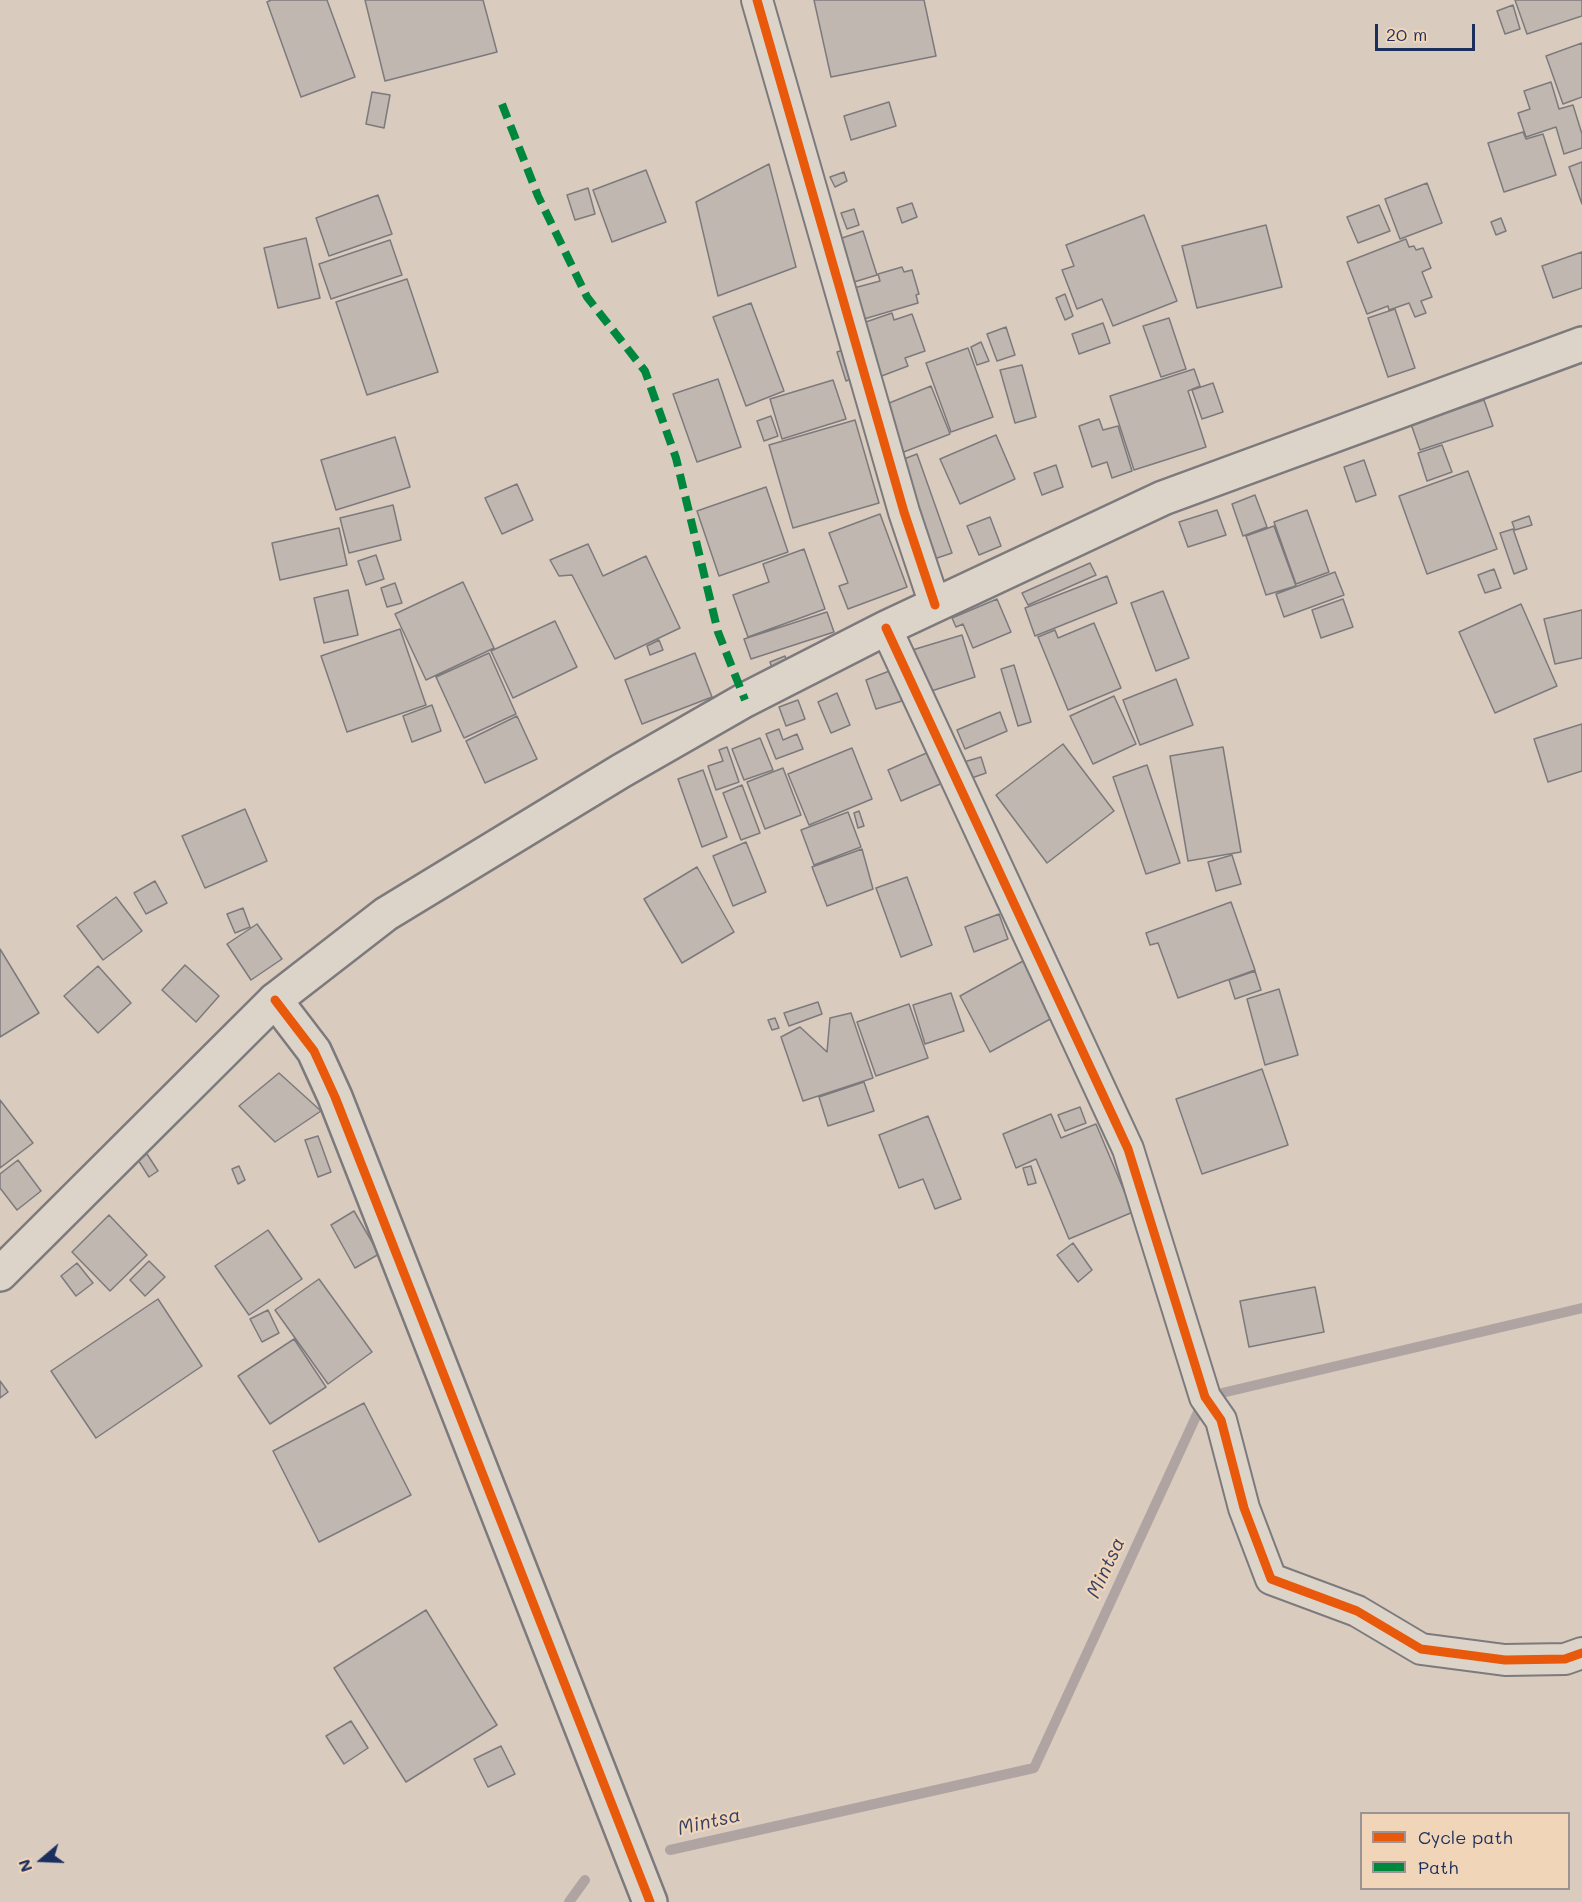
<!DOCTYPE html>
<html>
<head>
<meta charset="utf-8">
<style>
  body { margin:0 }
  #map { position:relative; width:1582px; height:1902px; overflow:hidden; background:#d9cbbe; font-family:Mali,sans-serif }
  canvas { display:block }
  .legend { position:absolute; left:1360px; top:1812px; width:210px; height:78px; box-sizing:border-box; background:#f1d5b8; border:2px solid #9b9394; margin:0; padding:8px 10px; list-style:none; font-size:18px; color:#1b2f5e }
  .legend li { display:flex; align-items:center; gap:12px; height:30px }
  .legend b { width:30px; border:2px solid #9b9394 }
  .north { position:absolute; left:12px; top:1830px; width:60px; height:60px; -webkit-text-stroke:4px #f1d5b8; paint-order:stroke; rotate:251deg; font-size:16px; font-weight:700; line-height:24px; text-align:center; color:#1b2f5e }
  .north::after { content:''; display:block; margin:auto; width:21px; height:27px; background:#1b2f5e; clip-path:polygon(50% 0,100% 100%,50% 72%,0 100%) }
  .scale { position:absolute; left:1375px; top:24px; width:100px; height:27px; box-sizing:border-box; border:3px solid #1b2f5e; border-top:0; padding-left:8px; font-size:18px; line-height:21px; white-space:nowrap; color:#1b2f5e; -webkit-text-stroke:4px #f1d5b8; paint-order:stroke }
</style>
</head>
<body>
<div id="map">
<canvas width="1582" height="1902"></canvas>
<ul class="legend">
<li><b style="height:8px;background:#e8590c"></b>Cycle path</li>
<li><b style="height:8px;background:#00873e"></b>Path</li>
</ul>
<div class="north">N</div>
<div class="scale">20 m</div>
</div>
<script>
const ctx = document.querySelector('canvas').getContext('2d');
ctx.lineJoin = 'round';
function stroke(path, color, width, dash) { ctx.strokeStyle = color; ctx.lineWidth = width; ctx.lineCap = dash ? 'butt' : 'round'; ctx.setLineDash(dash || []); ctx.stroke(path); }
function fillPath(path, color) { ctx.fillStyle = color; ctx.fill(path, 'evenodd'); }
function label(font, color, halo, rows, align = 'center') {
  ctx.font = font + ' Mali,sans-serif'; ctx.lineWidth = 4.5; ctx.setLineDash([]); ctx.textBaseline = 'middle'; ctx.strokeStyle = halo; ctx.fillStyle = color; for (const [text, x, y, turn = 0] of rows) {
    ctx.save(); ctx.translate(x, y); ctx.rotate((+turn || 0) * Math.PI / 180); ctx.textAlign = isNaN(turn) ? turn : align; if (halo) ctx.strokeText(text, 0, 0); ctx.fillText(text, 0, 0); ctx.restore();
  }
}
const stream = new Path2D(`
  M 670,1850 L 1034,1768 L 1205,1397 L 1582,1308
  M 569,1902 L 585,1880`);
const building = new Path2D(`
  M 271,0 L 327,0 L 355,77 L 301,97 L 267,2 Z
  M 365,0 L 483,0 L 497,52 L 385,81 Z
  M 814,0 L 924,0 L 936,56 L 831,77 Z
  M 1515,0 L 1582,0 L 1582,16 L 1527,34 Z
  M 1513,5 L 1520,29 L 1505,34 L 1497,11 Z
  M 1582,43 L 1582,97 L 1563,104 L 1546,56 Z
  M 1551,82 L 1559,109 L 1573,105 L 1582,134 L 1582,148 L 1564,154 L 1556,127 L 1526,137 L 1518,113 L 1530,109 L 1524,91 Z
  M 372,92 L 390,95 L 384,128 L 366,124 Z
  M 889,102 L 896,126 L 851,140 L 844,116 Z
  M 1523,132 L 1526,139 L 1543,134 L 1556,175 L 1504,192 L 1488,143 Z
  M 1582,162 L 1582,204 L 1569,167 Z
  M 769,164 L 796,267 L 718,296 L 696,202 Z
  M 646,170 L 666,222 L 612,242 L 593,190 Z
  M 844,172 L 847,181 L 835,187 L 830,177 Z
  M 1427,183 L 1442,223 L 1400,239 L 1385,199 Z
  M 588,188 L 595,214 L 575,220 L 567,195 Z
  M 378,195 L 392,234 L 329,256 L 316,218 Z
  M 912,203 L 917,217 L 902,223 L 897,208 Z
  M 1379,205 L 1390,231 L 1358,243 L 1347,217 Z
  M 854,209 L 859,225 L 847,229 L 841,213 Z
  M 1144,215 L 1177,301 L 1113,326 L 1102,299 L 1077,309 L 1062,270 L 1074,266 L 1066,245 Z
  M 1501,218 L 1506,231 L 1496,235 L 1491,222 Z
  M 1266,225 L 1282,287 L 1197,308 L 1182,246 Z
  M 863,231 L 877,275 L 841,286 L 827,243 Z
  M 306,238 L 320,298 L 278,308 L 264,248 Z
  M 1406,239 L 1409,247 L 1414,246 L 1416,250 L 1423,248 L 1431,268 L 1422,272 L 1432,297 L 1421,301 L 1426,313 L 1415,317 L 1409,303 L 1389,310 L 1388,306 L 1367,314 L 1347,262 Z
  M 390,240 L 402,275 L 331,299 L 319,264 Z
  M 1582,252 L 1582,288 L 1553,298 L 1542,266 Z
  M 902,267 L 904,272 L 912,270 L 919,294 L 916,295 L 918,303 L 864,319 L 854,288 L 880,281 L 878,274 Z
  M 407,279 L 438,372 L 367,395 L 336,302 Z
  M 1065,294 L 1073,316 L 1065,320 L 1056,298 Z
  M 751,303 L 784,391 L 746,406 L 713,317 Z
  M 1395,309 L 1415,368 L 1388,377 L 1368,318 Z
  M 892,313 L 894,320 L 912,314 L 925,351 L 905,358 L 908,366 L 879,377 L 860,324 Z
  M 1169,318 L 1186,369 L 1161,377 L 1143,326 Z
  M 1103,323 L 1110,343 L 1079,354 L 1072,334 Z
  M 1006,327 L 1015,355 L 997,361 L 987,334 Z
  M 981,342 L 989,361 L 977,365 L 971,347 Z
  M 968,348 L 993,417 L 951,432 L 926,363 Z
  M 843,350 L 853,378 L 846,381 L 837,352 Z
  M 1022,365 L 1036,417 L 1015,423 L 1000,370 Z
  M 1194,369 L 1200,386 L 1188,391 L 1206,447 L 1134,470 L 1110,396 Z
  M 718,379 L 741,447 L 697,462 L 673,394 Z
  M 833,380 L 846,419 L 782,439 L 770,399 Z
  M 1213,383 L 1223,412 L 1202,419 L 1192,390 Z
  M 931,386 L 950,434 L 896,455 L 877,408 Z
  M 1484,400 L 1493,426 L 1420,450 L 1411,424 Z
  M 771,416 L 778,436 L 764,441 L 757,421 Z
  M 1099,419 L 1103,430 L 1118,426 L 1132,471 L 1112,478 L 1107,462 L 1092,467 L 1079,426 Z
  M 855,420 L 879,503 L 793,528 L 769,445 Z
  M 996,435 L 1015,479 L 960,504 L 940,459 Z
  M 395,437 L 410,487 L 336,510 L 321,460 Z
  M 1442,445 L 1452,472 L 1427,481 L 1418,453 Z
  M 917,454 L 952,553 L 931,560 L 896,462 Z
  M 1364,460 L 1376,495 L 1356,502 L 1344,467 Z
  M 1056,465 L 1063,487 L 1042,495 L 1034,473 Z
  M 1468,471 L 1497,549 L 1427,574 L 1399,496 Z
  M 517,484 L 533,520 L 502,534 L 485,498 Z
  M 766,487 L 788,552 L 719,576 L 697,511 Z
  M 1255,495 L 1267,527 L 1243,536 L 1232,504 Z
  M 393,505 L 401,540 L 349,553 L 340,518 Z
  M 1217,510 L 1226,535 L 1188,547 L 1179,522 Z
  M 1307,510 L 1329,572 L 1296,584 L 1274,522 Z
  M 880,514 L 907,587 L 848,609 L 839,586 L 848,583 L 829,533 Z
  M 1529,516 L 1532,525 L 1515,530 L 1512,522 Z
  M 990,517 L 1001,546 L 979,555 L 967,526 Z
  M 1274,526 L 1296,586 L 1266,595 L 1246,536 Z
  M 339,528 L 347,565 L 280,580 L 272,543 Z
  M 1513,529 L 1527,569 L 1514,574 L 1500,533 Z
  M 588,544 L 603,576 L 646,556 L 680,628 L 615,659 L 572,575 L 559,576 L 550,560 Z
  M 804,549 L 825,609 L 748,637 L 733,595 L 769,582 L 763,564 Z
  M 376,555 L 384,579 L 366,585 L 358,561 Z
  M 1090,563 L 1096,575 L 1028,605 L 1022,593 Z
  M 1494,569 L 1501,588 L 1485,593 L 1478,575 Z
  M 1335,572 L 1344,595 L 1284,617 L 1276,594 Z
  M 1107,576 L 1117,603 L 1035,636 L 1025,608 Z
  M 463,582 L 494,648 L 426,680 L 395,614 Z
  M 395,583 L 402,603 L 387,607 L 381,588 Z
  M 348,590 L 358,635 L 324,643 L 314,598 Z
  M 1163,591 L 1189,658 L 1156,671 L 1131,603 Z
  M 997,599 L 1011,632 L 973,648 L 963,624 L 956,627 L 952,618 Z
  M 1343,599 L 1353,627 L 1321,638 L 1312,610 Z
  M 1521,604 L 1557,686 L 1495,713 L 1459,632 Z
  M 1582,610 L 1582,658 L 1555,664 L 1544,619 Z
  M 827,612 L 834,632 L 751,659 L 744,639 Z
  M 555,621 L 577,667 L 513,698 L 491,651 Z
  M 1094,623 L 1121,688 L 1068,710 L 1038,637 L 1055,630 L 1058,638 Z
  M 400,629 L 426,705 L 347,732 L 321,656 Z
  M 962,635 L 975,677 L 922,694 L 909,651 Z
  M 659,640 L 663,650 L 650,655 L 647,646 Z
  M 489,653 L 516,714 L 464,738 L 436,677 Z
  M 695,653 L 712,697 L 642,724 L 625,680 Z
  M 785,656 L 789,668 L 774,674 L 770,662 Z
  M 1014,665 L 1031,722 L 1018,726 L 1001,669 Z
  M 892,670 L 902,701 L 876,709 L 866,680 Z
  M 1176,679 L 1193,725 L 1140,745 L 1123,700 Z
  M 837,693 L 850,725 L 831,733 L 818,702 Z
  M 1114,696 L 1136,744 L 1093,764 L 1070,716 Z
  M 798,700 L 805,719 L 786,726 L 779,707 Z
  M 432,705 L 441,731 L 412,742 L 403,716 Z
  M 1000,712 L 1007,731 L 965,749 L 957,730 Z
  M 517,716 L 537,759 L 485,783 L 466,741 Z
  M 1582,724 L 1582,771 L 1548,782 L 1534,739 Z
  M 779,729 L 783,740 L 797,734 L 803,749 L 776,759 L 766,734 Z
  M 760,738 L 773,770 L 744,780 L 732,749 Z
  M 1063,744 L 1114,811 L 1047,863 L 996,795 Z
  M 727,747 L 739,782 L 716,790 L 708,766 L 723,761 L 719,750 Z
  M 1223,747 L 1241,852 L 1188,861 L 1170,756 Z
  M 852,748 L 872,799 L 809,825 L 788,774 Z
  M 931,751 L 945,782 L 901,801 L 888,770 Z
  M 981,757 L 986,773 L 969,779 L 964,762 Z
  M 1147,765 L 1180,863 L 1146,874 L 1113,777 Z
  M 783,768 L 801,815 L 765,829 L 747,782 Z
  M 703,770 L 727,837 L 702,847 L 678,779 Z
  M 742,785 L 760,833 L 741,840 L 723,793 Z
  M 245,809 L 267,861 L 205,888 L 182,836 Z
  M 859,811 L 864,826 L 858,828 L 854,813 Z
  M 848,812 L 861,847 L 814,865 L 801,830 Z
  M 746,842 L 766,892 L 733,906 L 713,856 Z
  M 862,849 L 873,889 L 827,906 L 812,867 Z
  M 1232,855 L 1241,884 L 1216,891 L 1208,862 Z
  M 697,867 L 734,932 L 682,963 L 644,899 Z
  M 907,877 L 932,945 L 901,957 L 876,888 Z
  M 155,881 L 167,903 L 146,914 L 134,893 Z
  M 116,897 L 142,931 L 103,960 L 77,926 Z
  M 1231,902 L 1255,970 L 1178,998 L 1158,943 L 1150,945 L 1146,933 Z
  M 243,908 L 250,927 L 235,933 L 227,914 Z
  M 999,914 L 1008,939 L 974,952 L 965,927 Z
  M 257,924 L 282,959 L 251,980 L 227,944 Z
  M 0,949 L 39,1013 L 0,1037 Z
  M 1023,961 L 1054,1017 L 990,1052 L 960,996 Z
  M 185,965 L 219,996 L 196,1022 L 162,990 Z
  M 98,966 L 131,1003 L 98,1033 L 64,996 Z
  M 1255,971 L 1261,990 L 1235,999 L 1229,980 Z
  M 1279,989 L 1298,1055 L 1265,1065 L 1247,999 Z
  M 951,993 L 964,1031 L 925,1044 L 913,1005 Z
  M 818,1002 L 822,1014 L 789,1026 L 784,1013 Z
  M 909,1004 L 928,1058 L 876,1076 L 857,1022 Z
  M 851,1013 L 873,1078 L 803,1101 L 781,1037 L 800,1027 L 827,1052 L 830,1018 Z
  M 775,1018 L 779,1028 L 772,1030 L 768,1020 Z
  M 1262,1069 L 1288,1145 L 1202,1174 L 1176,1099 Z
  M 279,1073 L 321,1111 L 275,1142 L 239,1106 Z
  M 864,1082 L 874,1111 L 828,1126 L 819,1097 Z
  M 0,1100 L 33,1143 L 0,1168 Z
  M 1080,1107 L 1086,1123 L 1065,1131 L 1058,1115 Z
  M 1051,1114 L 1061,1138 L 1096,1124 L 1133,1212 L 1069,1239 L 1036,1159 L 1016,1168 L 1003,1134 Z
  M 928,1116 L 961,1199 L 935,1209 L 923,1179 L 899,1188 L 879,1135 Z
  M 318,1136 L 331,1172 L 318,1177 L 305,1140 Z
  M 147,1154 L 158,1171 L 149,1177 L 138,1160 Z
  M 18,1160 L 41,1191 L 17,1210 L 0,1188 L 0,1174 Z
  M 239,1166 L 245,1180 L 238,1184 L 232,1169 Z
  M 1031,1166 L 1036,1183 L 1028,1185 L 1023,1168 Z
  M 354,1211 L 379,1254 L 355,1268 L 331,1225 Z
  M 109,1215 L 147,1255 L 110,1291 L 72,1252 Z
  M 268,1230 L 302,1279 L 249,1315 L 215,1266 Z
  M 1073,1243 L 1092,1270 L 1078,1282 L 1057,1255 Z
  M 149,1261 L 165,1277 L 145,1296 L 130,1280 Z
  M 77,1263 L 93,1283 L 76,1296 L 61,1276 Z
  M 319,1279 L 372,1352 L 328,1384 L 275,1310 Z
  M 1315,1287 L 1324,1332 L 1249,1347 L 1240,1301 Z
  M 158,1299 L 202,1366 L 96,1438 L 51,1371 Z
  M 268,1310 L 279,1333 L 262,1342 L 250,1319 Z
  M 294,1339 L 326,1387 L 270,1424 L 238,1376 Z
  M 0,1381 L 8,1392 L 0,1398 Z
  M 364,1403 L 411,1495 L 319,1542 L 273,1451 Z
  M 426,1610 L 497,1725 L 406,1782 L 334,1668 Z
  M 351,1721 L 368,1748 L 344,1764 L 326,1736 Z
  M 501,1746 L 515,1774 L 488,1787 L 474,1759 Z`);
const minor = new Path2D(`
  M 757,0 L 904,512 L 935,605
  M 886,628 L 1128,1149 L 1205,1397 L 1221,1420 L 1244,1508 L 1271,1579 L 1357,1611 L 1421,1649 L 1505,1660 L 1565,1659 L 1582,1653`);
const tertiary = new Path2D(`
  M 275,1000 L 314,1051 L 335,1097 L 650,1902`);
const secondary = new Path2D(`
  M 0,1274 L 275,1000 L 386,914 L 621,771 L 745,700 L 886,628 L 1163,498 L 1582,344`);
const quiet = new Path2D(`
  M 502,104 L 538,196 L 587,297 L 645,371 L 676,458 L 718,632 L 745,700`);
const cycleway = new Path2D(`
  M 757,0 L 904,512 L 935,605
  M 886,628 L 1128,1149 L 1205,1397 L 1221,1420 L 1244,1508 L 1271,1579 L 1357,1611 L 1421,1649 L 1505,1660 L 1565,1659 L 1582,1653
  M 275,1000 L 314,1051 L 335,1097 L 650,1902`);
const waterNames = [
  ["Mintsa",1106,1568,-65],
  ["Mintsa",709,1822,-13]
];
stroke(stream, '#afa4a1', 10);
fillPath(building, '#c0b7b0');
stroke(building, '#7d7a7d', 1.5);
stroke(minor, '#7d7a7d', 34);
stroke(tertiary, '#7d7a7d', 38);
stroke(secondary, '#7d7a7d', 38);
stroke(minor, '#ddd4c9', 30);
stroke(tertiary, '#ddd4c9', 33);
stroke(secondary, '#ddd4c9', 33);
stroke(quiet, '#00873e', 8, [15, 8]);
stroke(cycleway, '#e8590c', 9);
label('italic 20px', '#354369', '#f1d5b8', waterNames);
</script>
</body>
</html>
